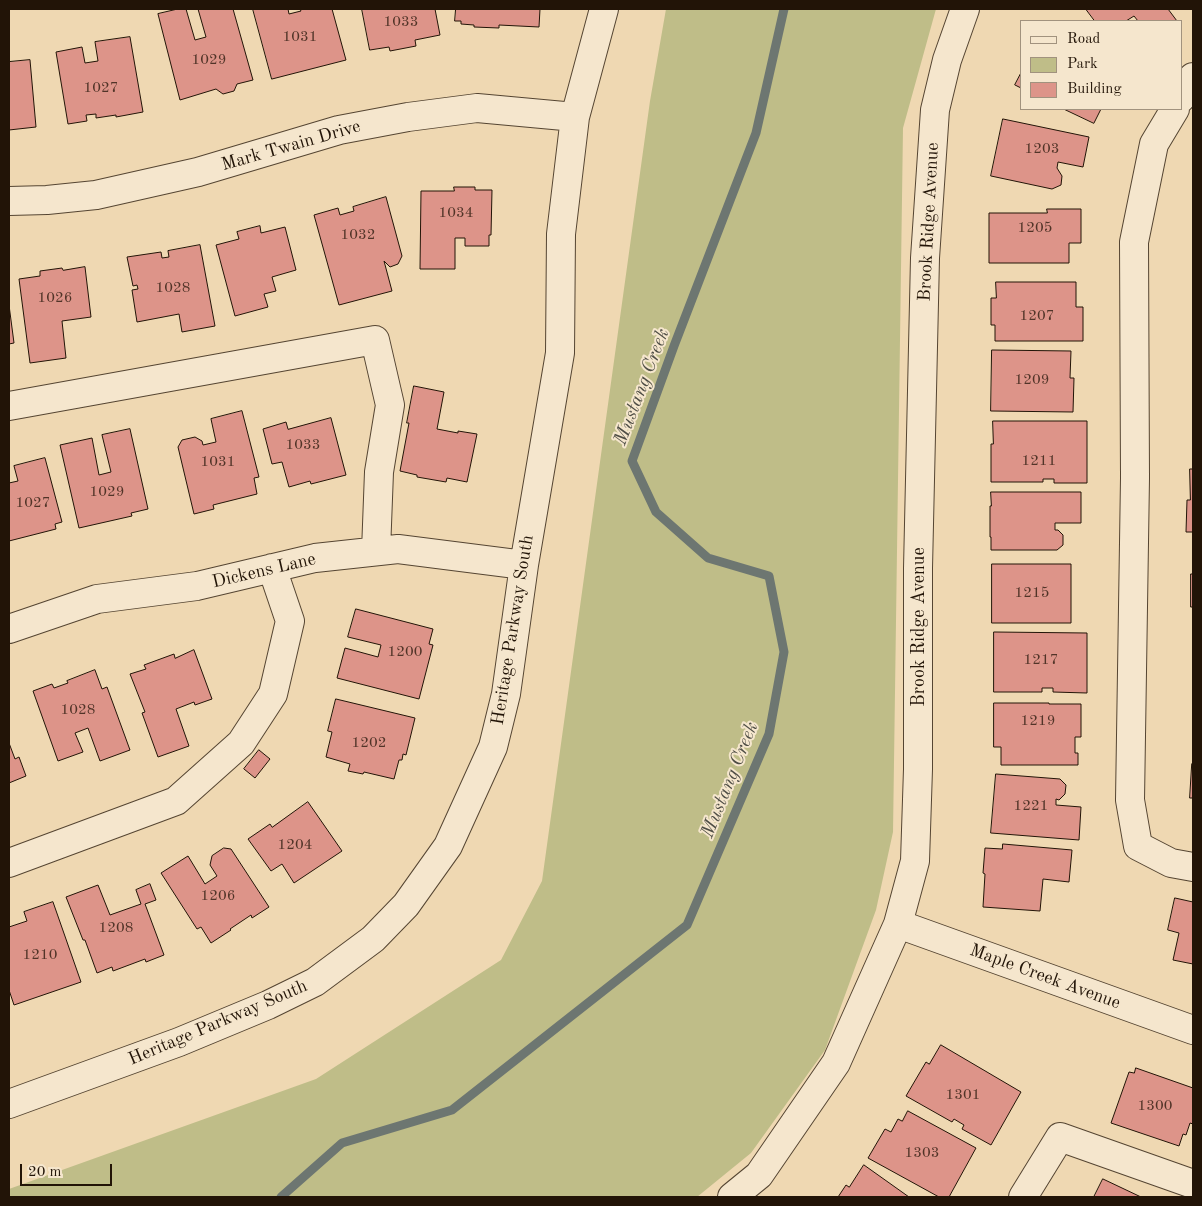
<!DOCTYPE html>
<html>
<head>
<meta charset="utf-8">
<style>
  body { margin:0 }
  #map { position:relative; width:1202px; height:1206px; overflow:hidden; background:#efd8b2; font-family:"Old Standard TT",serif }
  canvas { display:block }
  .frame { position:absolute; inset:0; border:10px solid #221407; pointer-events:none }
  .legend { position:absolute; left:1020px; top:20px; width:162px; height:90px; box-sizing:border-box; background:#f5e6cd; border:1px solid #a1927e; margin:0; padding:6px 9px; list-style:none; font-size:15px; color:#221407 }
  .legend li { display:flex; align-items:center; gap:10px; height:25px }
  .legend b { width:25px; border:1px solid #a1927e }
  .scale { position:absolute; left:20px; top:1164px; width:92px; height:22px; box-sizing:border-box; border:2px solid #221407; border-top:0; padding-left:6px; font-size:15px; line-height:18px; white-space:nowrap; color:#221407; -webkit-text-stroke:4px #f5e6cd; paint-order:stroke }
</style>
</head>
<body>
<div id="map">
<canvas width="1202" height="1206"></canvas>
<div class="frame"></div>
<ul class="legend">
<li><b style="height:6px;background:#f5e6cd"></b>Road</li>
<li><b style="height:14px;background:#bfbd88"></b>Park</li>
<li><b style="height:14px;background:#dd9489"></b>Building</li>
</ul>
<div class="scale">20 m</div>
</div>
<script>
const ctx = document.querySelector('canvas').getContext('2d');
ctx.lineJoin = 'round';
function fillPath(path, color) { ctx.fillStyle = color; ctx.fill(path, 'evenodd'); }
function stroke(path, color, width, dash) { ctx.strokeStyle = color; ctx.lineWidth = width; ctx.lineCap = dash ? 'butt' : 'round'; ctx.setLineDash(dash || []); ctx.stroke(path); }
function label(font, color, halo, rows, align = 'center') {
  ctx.font = font + ' "Old Standard TT",serif'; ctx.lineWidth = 4; ctx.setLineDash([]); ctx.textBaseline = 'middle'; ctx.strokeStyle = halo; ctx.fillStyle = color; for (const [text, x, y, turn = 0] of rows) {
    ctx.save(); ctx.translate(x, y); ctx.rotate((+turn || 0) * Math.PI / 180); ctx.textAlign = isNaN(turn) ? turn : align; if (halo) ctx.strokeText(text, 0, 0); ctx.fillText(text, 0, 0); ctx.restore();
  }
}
const green = new Path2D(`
  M 666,9 L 936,9 L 903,128 L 893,832 L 876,910 L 825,1050 L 751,1153 L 697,1197 L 9,1197 L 9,1189 L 316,1079 L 501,960 L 542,881 L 650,101 Z`);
const stream = new Path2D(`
  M 281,1197 L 342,1143 L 452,1110 L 687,925 L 769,734 L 784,652 L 769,576 L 708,558 L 656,512 L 632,461 L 674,346 L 756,133 L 784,9`);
const building = new Path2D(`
  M 178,9 L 186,9 L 195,40 L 206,37 L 198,9 L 233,9 L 253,80 L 237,84 L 234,91 L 223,94 L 216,89 L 180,100 L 158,14 Z
  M 253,9 L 288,9 L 289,14 L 301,11 L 300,9 L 332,9 L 346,60 L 272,79 Z
  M 362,9 L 435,9 L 440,35 L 415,40 L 416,46 L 390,51 L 389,47 L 370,50 Z
  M 456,9 L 540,9 L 539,27 L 499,25 L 499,28 L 474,27 L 474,25 L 461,24 L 461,21 L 455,21 Z
  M 1086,9 L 1168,9 L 1177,21 L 1138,21 L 1134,16 L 1126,21 L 1095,21 Z
  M 130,37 L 143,112 L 116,117 L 116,115 L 96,118 L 96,114 L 86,115 L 87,121 L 68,124 L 56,52 L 82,47 L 85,63 L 98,61 L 95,42 Z
  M 30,60 L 36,127 L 9,130 L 9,62 Z
  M 1021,73 L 1021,88 L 1015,85 Z
  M 1064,109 L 1101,109 L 1094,123 Z
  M 1003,119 L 1089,137 L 1083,167 L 1058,162 L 1057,168 L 1062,176 L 1061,185 L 1052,189 L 991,176 Z
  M 454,187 L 475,187 L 475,190 L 492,190 L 491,235 L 489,235 L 489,246 L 465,246 L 465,238 L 455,238 L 455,269 L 420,269 L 421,191 L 454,191 Z
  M 386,197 L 402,256 L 398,264 L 390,267 L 384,261 L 392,291 L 339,305 L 314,215 L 338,208 L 340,215 L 354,211 L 353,207 Z
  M 1047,209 L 1081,209 L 1081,243 L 1069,243 L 1069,263 L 989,263 L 989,213 L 1047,213 Z
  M 260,226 L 261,233 L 285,227 L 296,270 L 272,277 L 276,291 L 264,294 L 268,307 L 235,316 L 216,245 L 239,239 L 237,232 Z
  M 200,245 L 215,326 L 182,332 L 179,314 L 137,322 L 132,290 L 138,289 L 137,285 L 133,286 L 127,257 L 161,252 L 162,258 L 169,257 L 168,251 Z
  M 85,267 L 91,317 L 62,321 L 66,358 L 30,363 L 19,279 L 40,276 L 40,271 L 62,268 L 63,270 Z
  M 996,282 L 1076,282 L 1076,307 L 1083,307 L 1083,341 L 995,341 L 995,325 L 991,325 L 991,298 L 996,298 Z
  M 9,305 L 14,343 L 9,344 Z
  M 992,350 L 1071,351 L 1070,378 L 1074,378 L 1073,412 L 991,411 Z
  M 414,386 L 444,392 L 437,429 L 458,433 L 458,431 L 477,434 L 467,482 L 447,478 L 446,482 L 417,477 L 417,475 L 400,471 L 409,423 L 407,423 Z
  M 242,411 L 259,477 L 254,478 L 257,494 L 213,505 L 214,509 L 194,514 L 178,447 L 182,440 L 195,437 L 202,441 L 203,445 L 216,442 L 211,419 Z
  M 331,418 L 346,475 L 311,484 L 310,481 L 289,487 L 282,462 L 272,464 L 263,429 L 286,422 L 288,429 Z
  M 993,421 L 1087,421 L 1087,483 L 1054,483 L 1054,479 L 1043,479 L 1043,482 L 991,482 L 991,444 L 993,444 Z
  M 130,429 L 148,509 L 131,513 L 132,516 L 79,528 L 60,445 L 92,438 L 99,475 L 111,472 L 102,435 Z
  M 45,458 L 62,522 L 55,524 L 56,529 L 9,541 L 9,483 L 18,481 L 14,466 Z
  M 1190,469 L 1193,469 L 1193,532 L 1186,532 L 1187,500 L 1190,500 Z
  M 991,492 L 1081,492 L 1081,523 L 1055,523 L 1055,530 L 1058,530 L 1063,535 L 1063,545 L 1057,550 L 991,550 L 991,537 L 990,537 L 990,506 L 991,506 Z
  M 992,564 L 1071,564 L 1071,623 L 992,623 Z
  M 1191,574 L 1193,574 L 1193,607 L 1191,607 Z
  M 356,609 L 433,629 L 429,644 L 433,645 L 419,699 L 337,678 L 345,648 L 378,657 L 381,645 L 348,637 Z
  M 994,632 L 1087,633 L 1087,693 L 1053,692 L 1053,688 L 1042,688 L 1042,692 L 994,692 Z
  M 194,650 L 212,699 L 195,705 L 194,702 L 176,709 L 189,746 L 158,757 L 142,713 L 145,712 L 130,674 L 146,669 L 144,665 L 174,654 L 175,658 Z
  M 95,670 L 102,689 L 107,687 L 130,750 L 100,761 L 88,728 L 75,733 L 83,752 L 58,761 L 33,691 L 52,684 L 54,688 L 68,683 L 67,681 Z
  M 336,699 L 415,718 L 406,755 L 403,754 L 402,760 L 399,760 L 394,779 L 364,772 L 363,774 L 348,771 L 350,764 L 326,757 L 332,732 L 328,731 Z
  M 994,703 L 1049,703 L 1049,704 L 1081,704 L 1081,737 L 1075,737 L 1075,753 L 1078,753 L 1078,765 L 1001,765 L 1001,747 L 994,747 Z
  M 9,743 L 15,759 L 19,757 L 26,776 L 9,783 Z
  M 259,750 L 270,759 L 255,778 L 244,769 Z
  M 1192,764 L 1193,765 L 1193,798 L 1190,798 Z
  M 996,774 L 1060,779 L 1066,785 L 1065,794 L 1059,800 L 1056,799 L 1056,805 L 1081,807 L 1079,840 L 991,833 Z
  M 308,802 L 342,851 L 294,883 L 282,864 L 271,871 L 248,839 L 270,824 L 272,827 Z
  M 1003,844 L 1072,850 L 1069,882 L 1043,879 L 1040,911 L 983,907 L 985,874 L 983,873 L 985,848 L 1002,849 Z
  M 224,848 L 231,849 L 269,907 L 252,918 L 251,915 L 230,929 L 231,930 L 211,943 L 201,927 L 197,929 L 161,873 L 188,856 L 205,884 L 217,876 L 210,865 L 212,856 Z
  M 150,884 L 156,900 L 145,904 L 164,955 L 146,962 L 145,959 L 113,971 L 112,967 L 97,973 L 85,940 L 83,940 L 66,897 L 98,885 L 110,915 L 141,904 L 136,890 Z
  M 1175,898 L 1193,902 L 1193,964 L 1173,960 L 1179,933 L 1168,930 Z
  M 53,902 L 81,982 L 14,1005 L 9,990 L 9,927 L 27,921 L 24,912 Z
  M 941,1045 L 1021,1092 L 991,1145 L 962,1129 L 964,1125 L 954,1119 L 952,1122 L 906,1096 L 926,1062 L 929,1064 Z
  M 1136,1068 L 1193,1088 L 1193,1124 L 1190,1123 L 1186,1135 L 1183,1134 L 1179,1146 L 1111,1123 L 1129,1072 L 1134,1073 Z
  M 908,1111 L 976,1148 L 949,1197 L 939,1197 L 868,1158 L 885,1129 L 891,1132 L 898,1119 L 902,1121 Z
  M 864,1165 L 909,1197 L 838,1197 L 846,1185 L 849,1187 Z
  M 1103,1179 L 1141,1197 L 1094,1197 Z`);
const minor = new Path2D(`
  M 1181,98 L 1193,77
  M 1175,109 L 1154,144 L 1134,242 L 1135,478 L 1130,800 L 1138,846 L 1171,863 L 1193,867
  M 9,201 L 47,200 L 96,195 L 198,172 L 339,130 L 408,117 L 477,108 L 575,117
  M 9,406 L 375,340 L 390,405 L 379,472 L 376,551
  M 9,629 L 97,599 L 197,586 L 315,558 L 398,549 L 524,565
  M 9,863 L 176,801 L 241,743 L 273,694 L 290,621 L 272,568
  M 898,924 L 1193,1030
  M 9,1104 L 179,1042 L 268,1005 L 315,982 L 373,939 L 406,905 L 448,846 L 493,747 L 506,694 L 524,565 L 560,353 L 561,234 L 575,117 L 604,9
  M 732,1197 L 759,1175 L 836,1063 L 898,924 L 915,861 L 918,769 L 918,568 L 925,258 L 935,110 L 947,60 L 965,9
  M 1023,1197 L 1060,1137 L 1193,1184`);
const numberNames = [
  ["1033",401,22],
  ["1031",300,37],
  ["1029",209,60],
  ["1027",101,88],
  ["1203",1042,149],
  ["1034",456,213],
  ["1205",1035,228],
  ["1032",358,235],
  ["1028",173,288],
  ["1026",55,298],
  ["1207",1037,316],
  ["1209",1032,380],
  ["1033",303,445],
  ["1211",1039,461],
  ["1031",218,462],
  ["1029",107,492],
  ["1027",33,503],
  ["1215",1032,593],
  ["1200",405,652],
  ["1217",1041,660],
  ["1028",78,710],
  ["1219",1038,721],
  ["1202",369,743],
  ["1221",1031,806],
  ["1204",295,845],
  ["1206",218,896],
  ["1208",116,928],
  ["1210",40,955],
  ["1301",963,1095],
  ["1300",1155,1106],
  ["1303",922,1153]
];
const streetNames = [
  ["Mark Twain Drive",291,146,-16],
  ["Brook Ridge Avenue",929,222,-87],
  ["Dickens Lane",264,571,-13],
  ["Brook Ridge Avenue",919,627,-90],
  ["Heritage Parkway South",513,630,-81],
  ["Maple Creek Avenue",1045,977,20],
  ["Heritage Parkway South",218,1023,-23]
];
const waterNames = [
  ["Mustang Creek",642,387,-69],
  ["Mustang Creek",730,780,-68]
];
fillPath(green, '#bfbd88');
stroke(stream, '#6d7671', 9);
fillPath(building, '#dd9489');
stroke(building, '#221407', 1);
stroke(minor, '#554532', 30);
stroke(minor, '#f5e6cd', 28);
label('15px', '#513428', null, numberNames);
label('18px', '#221407', '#f5e6cd', streetNames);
label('italic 19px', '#4e4d45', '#f5e6cd', waterNames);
</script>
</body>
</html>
